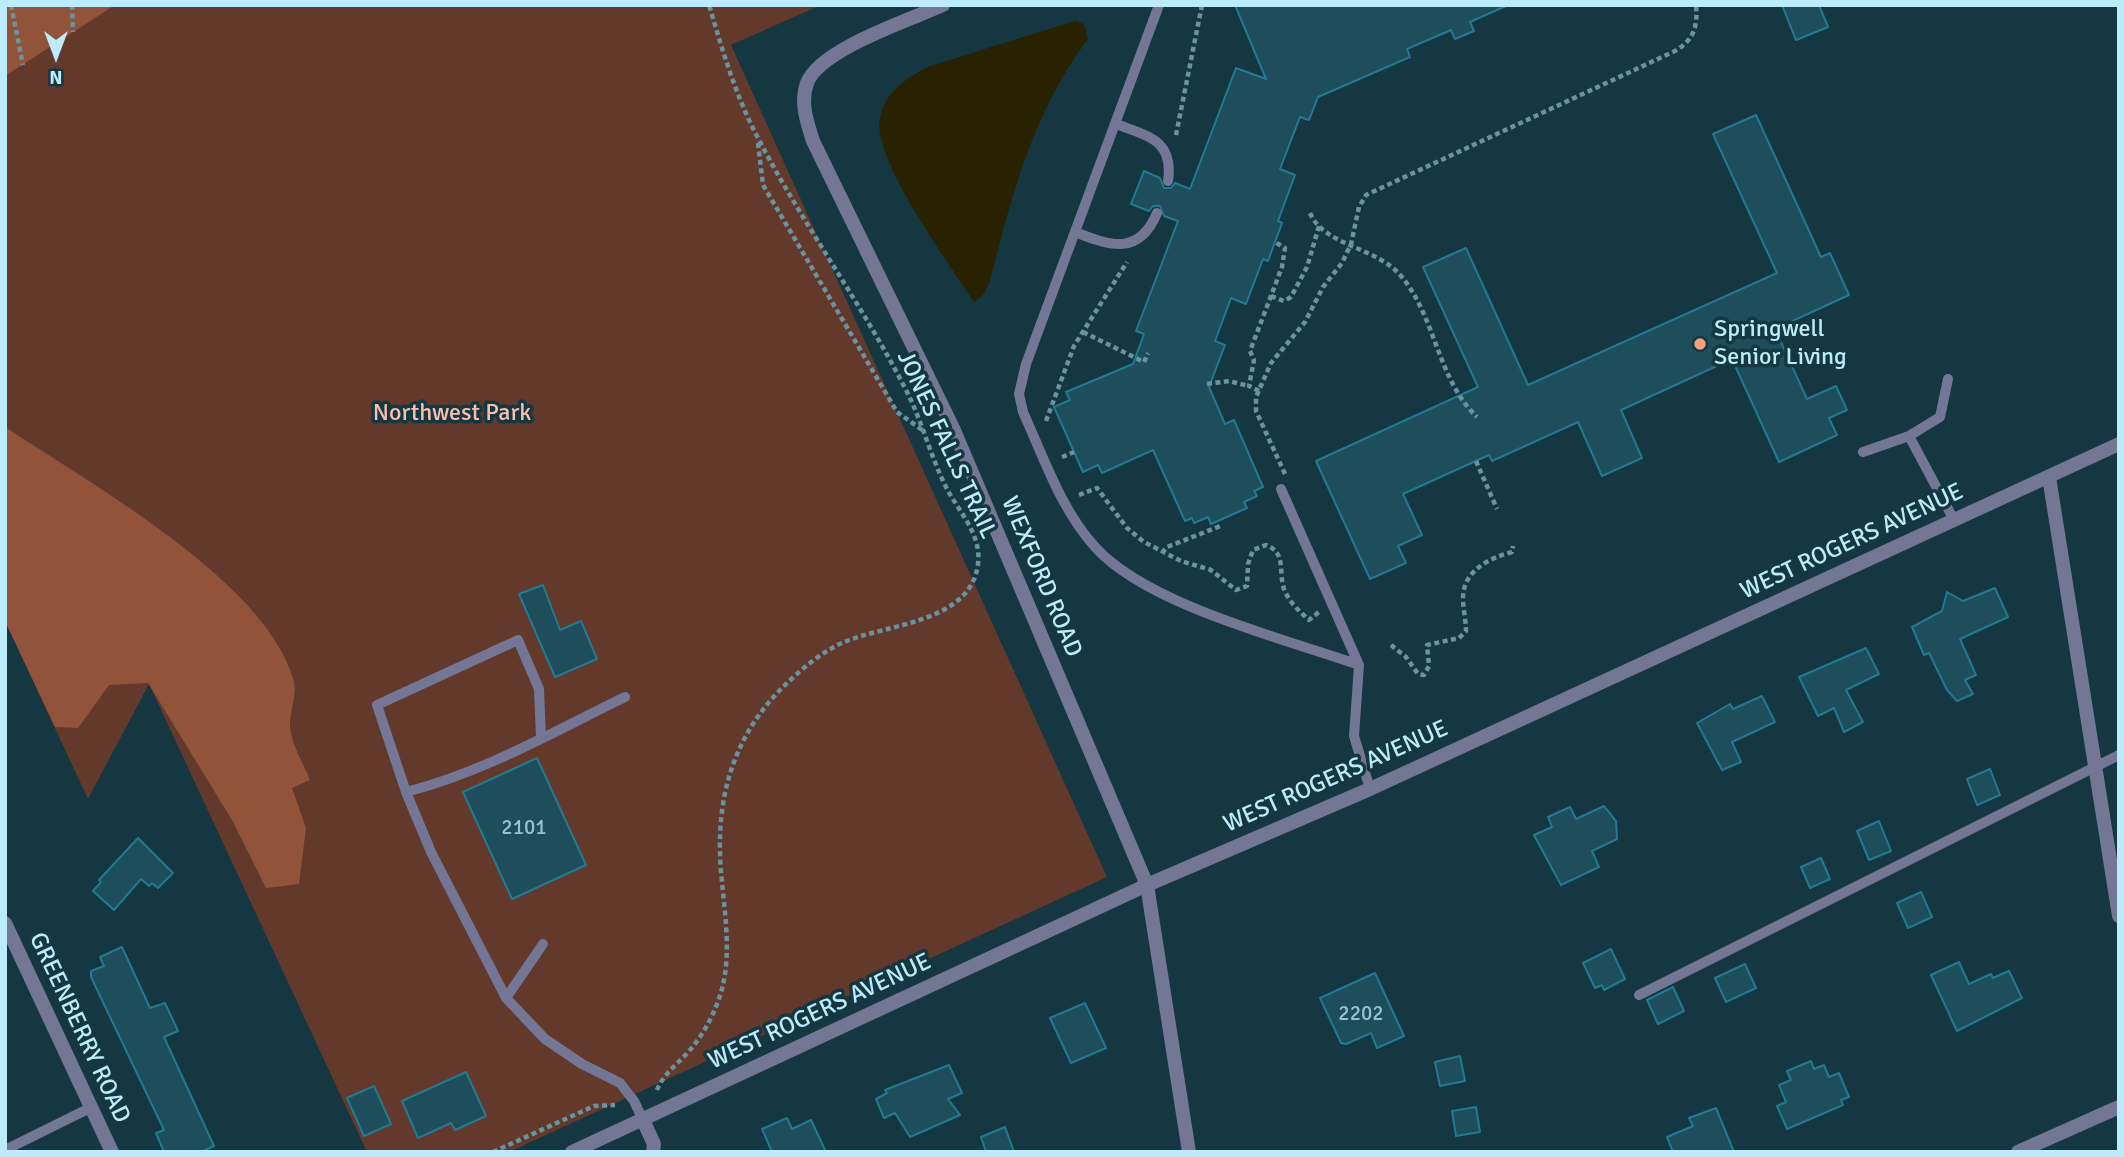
<!DOCTYPE html>
<html>
<head>
<meta charset="utf-8">
<style>
  body { margin:0 }
  #map { position:relative; width:2124px; height:1157px; overflow:hidden; background:#153742; font-family:Signika,sans-serif }
  canvas { display:block }
  .frame { position:absolute; inset:0; border:7px solid #bcecfc; pointer-events:none }
  .north { position:absolute; left:21px; top:21px; width:70px; height:70px; -webkit-text-stroke:5px #153742; paint-order:stroke; rotate:180deg; font-size:19px; font-weight:700; line-height:28px; text-align:center; color:#bcecfc }
  .north::after { content:''; display:block; margin:auto; width:24px; height:32px; background:#bcecfc; clip-path:polygon(50% 0,100% 100%,50% 72%,0 100%) }
</style>
</head>
<body>
<div id="map">
<canvas width="2124" height="1157"></canvas>
<div class="frame"></div>
<div class="north">N</div>
</div>
<script>
const ctx = document.querySelector('canvas').getContext('2d');
ctx.lineJoin = 'round';
function fillPath(path, color) { ctx.fillStyle = color; ctx.fill(path, 'evenodd'); }
function stroke(path, color, width, dash) { ctx.strokeStyle = color; ctx.lineWidth = width; ctx.lineCap = dash ? 'butt' : 'round'; ctx.setLineDash(dash || []); ctx.stroke(path); }
function label(font, color, halo, rows, align = 'center') {
  ctx.font = font + ' Signika,sans-serif'; ctx.lineWidth = 7; ctx.setLineDash([]); ctx.textBaseline = 'middle'; ctx.strokeStyle = halo; ctx.fillStyle = color; for (const [text, x, y, turn = 0] of rows) {
    ctx.save(); ctx.translate(x, y); ctx.rotate((+turn || 0) * Math.PI / 180); ctx.textAlign = isNaN(turn) ? turn : align; if (halo) ctx.strokeText(text, 0, 0); ctx.fillText(text, 0, 0); ctx.restore();
  }
}
const green = new Path2D(`
  M 5,5 L 821,5 L 731,45 L 1107,877 L 509,1152 L 367,1152 L 149,684 L 88,799 L 5,621 Z`);
const forest = new Path2D(`
  M 5,5 L 115,5 L 5,76 Z
  M 5,427 C 89,483 264,580 293,678 C 298,692 290,711 290,725 C 290,742 304,764 310,780 L 292,788 L 306,828 L 299,884 L 266,888 L 232,820 L 148,683 L 109,685 L 78,728 L 55,727 L 5,621 Z`);
const water = new Path2D(`
  M 1075,21 L 1084,24 L 1088,39 C 1033,112 1012,194 990,281 L 984,294 L 974,302 C 951,266 871,158 880,118 C 885,91 908,77 930,66 Z`);
const building = new Path2D(`
  M 1235,5 L 1508,5 L 1470,22 L 1474,31 L 1455,39 L 1451,30 L 1407,49 L 1410,57 L 1318,97 L 1309,120 L 1300,117 L 1280,169 L 1295,175 L 1278,221 L 1282,223 L 1268,261 L 1263,259 L 1246,304 L 1231,298 L 1215,341 L 1225,345 L 1209,387 L 1225,424 L 1234,420 L 1263,487 L 1254,491 L 1257,496 L 1244,502 L 1247,508 L 1211,524 L 1208,517 L 1194,523 L 1192,518 L 1185,521 L 1153,450 L 1102,473 L 1098,465 L 1083,472 L 1054,407 L 1070,400 L 1066,392 L 1133,364 L 1144,334 L 1136,331 L 1178,221 L 1164,216 L 1160,206 L 1153,206 L 1149,211 L 1131,204 L 1144,171 L 1160,178 L 1164,188 L 1171,188 L 1175,183 L 1190,189 L 1236,68 L 1266,79 Z
  M 1782,5 L 1819,5 L 1828,27 L 1796,40 Z
  M 1756,115 L 1821,257 L 1830,253 L 1849,295 L 1775,329 L 1807,399 L 1836,386 L 1847,410 L 1829,418 L 1837,435 L 1779,462 L 1732,359 L 1621,410 L 1642,458 L 1602,476 L 1578,422 L 1492,461 L 1489,455 L 1403,494 L 1422,535 L 1398,546 L 1406,563 L 1370,579 L 1316,461 L 1478,387 L 1423,267 L 1466,248 L 1528,385 L 1777,273 L 1713,134 Z
  M 543,585 L 560,630 L 581,621 L 597,659 L 555,677 L 519,594 Z
  M 1995,588 L 2008,617 L 1960,639 L 1976,675 L 1965,680 L 1973,694 L 1957,701 L 1947,690 L 1929,653 L 1924,655 L 1912,627 L 1942,611 L 1947,592 L 1963,601 Z
  M 1866,648 L 1879,674 L 1846,690 L 1863,722 L 1844,732 L 1834,708 L 1818,716 L 1799,677 Z
  M 1762,696 L 1775,722 L 1732,742 L 1741,762 L 1722,770 L 1697,723 L 1730,704 L 1733,709 Z
  M 537,758 L 586,865 L 512,899 L 463,792 Z
  M 1990,769 L 2000,795 L 1977,805 L 1967,779 Z
  M 1604,806 L 1616,821 L 1617,839 L 1592,851 L 1599,867 L 1561,885 L 1534,835 L 1552,827 L 1548,817 L 1570,807 L 1576,819 Z
  M 1879,821 L 1891,851 L 1869,860 L 1857,831 Z
  M 138,838 L 173,873 L 158,888 L 152,883 L 149,886 L 141,879 L 114,910 L 93,891 L 101,882 L 99,880 Z
  M 1821,858 L 1830,879 L 1810,888 L 1801,867 Z
  M 1921,892 L 1932,917 L 1908,928 L 1897,903 Z
  M 122,947 L 150,1008 L 165,1003 L 178,1031 L 164,1037 L 214,1146 L 201,1152 L 164,1152 L 156,1133 L 164,1130 L 91,977 L 91,971 L 104,966 L 100,957 Z
  M 1611,949 L 1625,979 L 1604,990 L 1602,985 L 1595,988 L 1583,963 Z
  M 1959,962 L 1969,984 L 1991,974 L 1993,978 L 2009,971 L 2022,998 L 1957,1031 L 1931,975 Z
  M 1745,964 L 1756,988 L 1726,1002 L 1715,978 Z
  M 1375,973 L 1404,1036 L 1377,1048 L 1371,1033 L 1346,1044 L 1341,1043 L 1320,998 Z
  M 1673,987 L 1684,1011 L 1658,1024 L 1647,1000 Z
  M 1085,1003 L 1106,1048 L 1071,1063 L 1050,1018 Z
  M 1460,1056 L 1465,1081 L 1440,1086 L 1435,1062 Z
  M 1811,1061 L 1814,1069 L 1824,1065 L 1829,1077 L 1839,1073 L 1849,1097 L 1841,1100 L 1843,1105 L 1787,1129 L 1777,1106 L 1786,1102 L 1779,1085 L 1791,1080 L 1787,1071 Z
  M 949,1065 L 962,1093 L 948,1099 L 960,1115 L 910,1137 L 895,1113 L 884,1118 L 876,1099 L 887,1093 L 885,1090 Z
  M 466,1072 L 486,1116 L 455,1130 L 451,1123 L 418,1138 L 402,1101 Z
  M 374,1086 L 391,1124 L 364,1136 L 347,1098 Z
  M 1476,1107 L 1480,1132 L 1456,1136 L 1452,1111 Z
  M 1716,1108 L 1734,1152 L 1673,1152 L 1667,1137 L 1693,1126 L 1689,1118 Z
  M 787,1118 L 792,1129 L 811,1120 L 826,1152 L 772,1152 L 762,1129 Z
  M 1005,1127 L 1014,1152 L 986,1152 L 981,1137 Z`);
const path = new Path2D(`
  M 11,5 L 23,65
  M 72,5 L 73,32
  M 1176,135 L 1202,5
  M 758,143 L 763,185 L 897,412 L 925,432
  M 1310,213 C 1324,246 1377,247 1401,276 C 1436,317 1437,379 1477,417
  M 1271,296 L 1284,301 L 1291,297 L 1307,267 L 1319,226
  M 1083,332 L 1144,362 L 1148,353
  M 1207,384 L 1229,381 L 1249,386
  M 1259,391 L 1249,386 L 1254,360 L 1250,351 L 1282,267 L 1285,248 L 1275,242
  M 1046,421 L 1074,346 L 1127,262
  M 1062,457 L 1074,452
  M 1476,461 L 1497,509
  M 1285,474 L 1256,411 L 1256,397 L 1271,363 L 1305,322 L 1323,287 L 1342,263 L 1351,244 L 1359,207 L 1366,195 L 1675,51 C 1694,40 1698,26 1696,5
  M 1079,495 L 1097,488 L 1127,528 L 1144,542 L 1181,561 L 1211,570 L 1236,590 L 1247,586 L 1248,564 L 1253,550 L 1266,545 C 1287,553 1278,572 1284,589 C 1289,602 1299,611 1309,620 L 1319,612
  M 1162,553 L 1167,547 L 1223,525
  M 1391,645 L 1406,657 L 1418,674 L 1424,675 L 1429,666 L 1427,645 L 1459,638 L 1466,631 C 1466,620 1463,609 1463,598 C 1463,571 1489,558 1512,552 L 1513,546
  M 657,1090 C 663,1074 679,1063 690,1050 C 707,1030 719,1005 724,980 C 730,948 725,914 722,882 C 714,809 728,743 781,689 C 799,671 821,652 844,642 C 886,624 971,623 978,564 C 982,534 958,511 946,487 C 930,455 922,421 906,390 C 862,304 804,226 759,140 C 736,97 723,52 709,5
  M 493,1152 L 594,1106 L 615,1105`);
const service = new Path2D(`
  M 1159,5 L 1026,364 L 1019,394 L 1023,412 C 1044,458 1061,510 1096,548 C 1148,605 1285,639 1359,665
  M 1116,124 C 1148,136 1174,140 1168,181
  M 1075,232 C 1110,246 1139,256 1157,213
  M 1909,436 L 1940,417 L 1948,379
  M 1863,452 L 1909,436 L 1954,520
  M 1281,489 L 1359,665 L 1354,736 L 1370,789
  M 541,738 L 539,689 L 518,640 L 377,705 L 406,792 L 431,852 L 506,998 L 545,1039 L 582,1064 L 620,1083 L 634,1101 L 643,1120
  M 406,792 C 484,772 553,732 625,697
  M 1639,995 L 2119,755
  M 506,998 L 543,944
  M 5,1150 L 92,1107`);
const minor = new Path2D(`
  M 943,5 C 910,20 820,49 807,83 C 800,103 807,122 813,141 L 953,428 L 1147,885 L 1189,1152
  M 2049,477 L 2119,916
  M 5,923 L 112,1152
  M 643,1120 L 654,1144 L 653,1152
  M 2018,1152 L 2119,1107`);
const tertiary = new Path2D(`
  M 572,1152 L 1147,885 L 1370,789 L 2119,444`);
const markers = [
  [1700,344,7,"#f3a081"]
];
const numberNames = [
  ["2101",524,828],
  ["2202",1361,1014]
];
const poiNames = [
  ["Springwell",1714,330],
  ["Senior Living",1714,358]
];
const parkNames = [
  ["Northwest Park",452,414]
];
const streetNames = [
  ["JONES FALLS TRAIL",946,445,65],
  ["WEST ROGERS AVENUE",1852,542,-25],
  ["WEXFORD ROAD",1041,577,67],
  ["WEST ROGERS AVENUE",1336,777,-24],
  ["WEST ROGERS AVENUE",820,1012,-25],
  ["GREENBERRY ROAD",79,1028,65]
];
fillPath(green, '#62392a');
fillPath(forest, '#92533b');
fillPath(water, '#282200');
fillPath(building, '#1e4d5b');
stroke(building, '#237991', 2);
stroke(path, '#6a93a1', 4.5, [5, 3.5]);
stroke(service, '#737695', 10);
stroke(minor, '#737695', 14);
stroke(tertiary, '#737695', 14);
for (const [x, y, r, color] of markers) { const dot = new Path2D(); dot.arc(x, y, r, 0, 2 * Math.PI); ctx.fillStyle = color; ctx.fill(dot); stroke(dot, '#153742', 2.5); }
label('21px', '#94c4d4', null, numberNames);
label('24px', '#bcecfc', '#153742', poiNames, 'left');
label('24px', '#fbc0ab', '#153742', parkNames);
label('24px', '#bcecfc', '#153742', streetNames);
</script>
</body>
</html>
